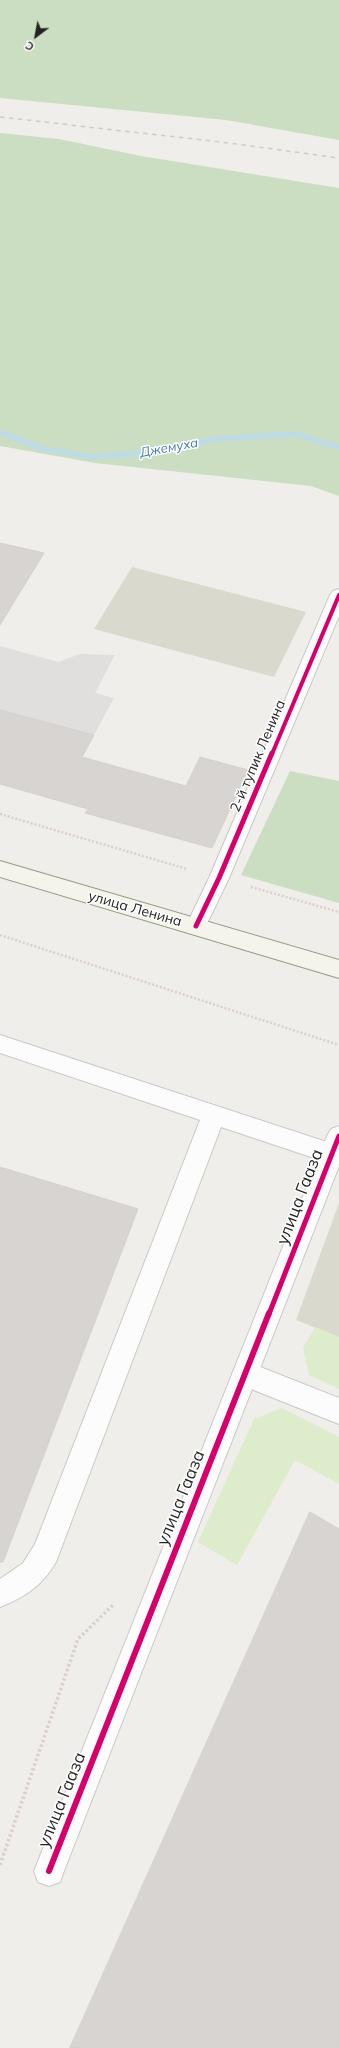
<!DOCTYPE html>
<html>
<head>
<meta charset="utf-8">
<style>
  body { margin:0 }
  #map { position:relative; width:339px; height:2048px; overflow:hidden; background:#f0eeeb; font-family:Mulish,sans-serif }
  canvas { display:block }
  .north { position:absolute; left:16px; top:16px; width:40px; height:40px; -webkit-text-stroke:3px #fff; paint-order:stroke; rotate:212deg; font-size:11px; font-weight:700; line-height:16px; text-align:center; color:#222 }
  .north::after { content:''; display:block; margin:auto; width:14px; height:18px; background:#222; clip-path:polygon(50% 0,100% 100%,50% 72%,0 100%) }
</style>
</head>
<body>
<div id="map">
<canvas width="339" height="2048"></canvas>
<div class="north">С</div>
</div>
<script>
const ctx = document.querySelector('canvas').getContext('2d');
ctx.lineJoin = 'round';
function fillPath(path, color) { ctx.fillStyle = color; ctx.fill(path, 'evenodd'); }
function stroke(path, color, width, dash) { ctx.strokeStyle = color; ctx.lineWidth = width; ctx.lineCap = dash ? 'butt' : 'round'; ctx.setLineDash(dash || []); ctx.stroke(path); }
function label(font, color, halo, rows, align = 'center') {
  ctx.font = font + ' Mulish,sans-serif'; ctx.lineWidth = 3; ctx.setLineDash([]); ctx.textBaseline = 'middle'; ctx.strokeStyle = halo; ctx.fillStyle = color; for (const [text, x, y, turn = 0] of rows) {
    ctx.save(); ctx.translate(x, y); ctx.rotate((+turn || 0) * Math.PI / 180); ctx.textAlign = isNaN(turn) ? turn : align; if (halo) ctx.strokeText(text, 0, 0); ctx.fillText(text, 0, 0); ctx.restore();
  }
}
const construction = new Path2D(`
  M 132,567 L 306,612 L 274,677 L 94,629 Z
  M 339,1203 L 339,1337 L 296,1320 Z`);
const grass = new Path2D(`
  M 315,1327 L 339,1337 L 339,1389 L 309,1375 L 303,1348 Z
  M 282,1408 L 339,1437 L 339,1484 L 295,1460 L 237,1565 L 198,1542 L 254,1419 Z`);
const forest = new Path2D(`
  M 0,0 L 339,0 L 339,140 L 226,120 L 0,98 Z
  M 0,133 L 59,139 L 141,156 L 339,188 L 339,496 L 311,486 L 95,463 L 0,446 Z
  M 290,771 L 339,781 L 339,903 L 241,875 Z`);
const parking = new Path2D(`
  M 0,646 L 58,662 L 80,654 L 115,655 L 95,693 L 114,698 L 94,735 L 0,710 Z`);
const stream = new Path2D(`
  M 0,429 L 44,446 L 92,454 L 141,450 L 217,436 L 294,431 L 339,444 L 339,450 L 294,437 L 217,442 L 141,456 L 92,460 L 39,451 L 0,435 Z`);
const building = new Path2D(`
  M 0,543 L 44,553 L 0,625 Z
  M 0,710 L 94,735 L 82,757 L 186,786 L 200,757 L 248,770 L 212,848 L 85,813 L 88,809 L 0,784 Z
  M 0,1167 L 138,1209 L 3,1562 L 0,1562 Z
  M 310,1512 L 339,1529 L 339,2048 L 70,2048 Z`);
const pathFar1 = new Path2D(`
  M 0,814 L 187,869
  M 251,887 L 339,912
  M 0,935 L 339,1045`);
const path = new Path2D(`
  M 0,1865 L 78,1639 L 113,1605`);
const service = new Path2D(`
  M 0,1035 L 339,1146 L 339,1162 L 332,1164 L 221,1127 L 56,1562 C 42,1586 25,1597 0,1607 L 0,1579 L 23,1563 L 35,1544 L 200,1120 L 0,1053 Z
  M 245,1361 L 339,1398 L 339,1424 L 236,1383 L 232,1374 L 236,1365 Z`);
const minor = new Path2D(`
  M 339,589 L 339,616 L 229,878 L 203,932 L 196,934 L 189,932 L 186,926 L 209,878 L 330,595 L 333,591 Z
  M 339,1126 L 339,1166 L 64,1871 L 60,1882 L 49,1886 L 38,1882 L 34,1871 L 327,1136 L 331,1129 Z`);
const secondary = new Path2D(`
  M 0,861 L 339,960 L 339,978 L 0,877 Z`);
const rail = new Path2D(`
  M 0,117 L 229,143 L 339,158`);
const cyclewayFar2 = new Path2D(`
  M 272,754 L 339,595`);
const cyclewayFar1 = new Path2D(`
  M 196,926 L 219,878 L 272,753
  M 269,1314 L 339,1136`);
const cycleway = new Path2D(`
  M 49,1871 L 269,1313`);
const farWaternames = [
  ["Джемуха",169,448,-10]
];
const streetNames = [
  ["2-й тупик Ленина",258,756,-67],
  ["улица Ленина",135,909,16]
];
const nearStreetnames = [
  ["улица Гааза",300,1197,-69],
  ["улица Гааза",181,1498,-68],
  ["улица Гааза",62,1800,-68]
];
fillPath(construction, '#d9d9cd');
fillPath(grass, '#ddeccb');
fillPath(forest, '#cbdec1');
fillPath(parking, '#e0dfde');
fillPath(stream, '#bfdbe3');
fillPath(building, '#d7d4d2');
stroke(building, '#d3d0cc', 1);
stroke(service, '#c9c8c7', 2);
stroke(minor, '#c9c8c7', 2);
stroke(secondary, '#999a82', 2);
stroke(pathFar1, '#dccecd', 2.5, [2, 2]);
stroke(path, '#dccecd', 3.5, [2.5, 2.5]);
fillPath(service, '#fdfcfc');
fillPath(minor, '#fdfcfc');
fillPath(secondary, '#f4f4ed');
stroke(rail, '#ccc', 1.5, [4.5, 4.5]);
stroke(cyclewayFar2, '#d6006c', 4);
stroke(cyclewayFar1, '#d6006c', 5);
stroke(cycleway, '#d6006c', 6);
label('italic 13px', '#4a7aab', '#fff', farWaternames);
label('14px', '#222', '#fff', streetNames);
label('17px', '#222', '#fff', nearStreetnames);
</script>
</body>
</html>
